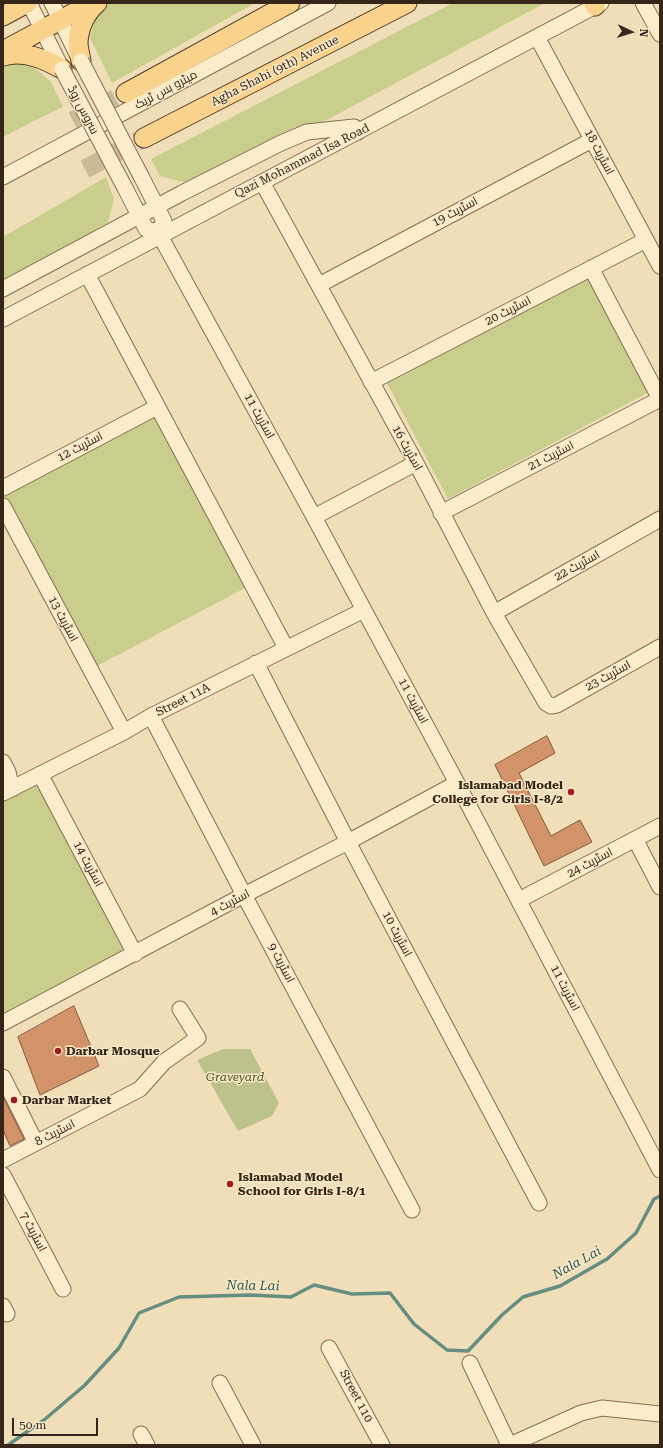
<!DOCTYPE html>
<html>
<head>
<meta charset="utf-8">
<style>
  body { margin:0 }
  #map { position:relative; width:663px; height:1448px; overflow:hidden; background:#f0deb8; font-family:"Roboto Serif",serif }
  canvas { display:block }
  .frame { position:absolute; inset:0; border:4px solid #352619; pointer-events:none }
  .north { position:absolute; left:611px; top:12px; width:40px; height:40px; -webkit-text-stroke:3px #f8e8c8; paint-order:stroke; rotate:94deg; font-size:11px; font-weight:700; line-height:16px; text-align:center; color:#352619 }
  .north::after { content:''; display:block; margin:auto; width:14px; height:18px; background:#352619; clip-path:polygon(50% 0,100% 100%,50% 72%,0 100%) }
  .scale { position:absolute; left:12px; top:1418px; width:86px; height:18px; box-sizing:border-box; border:2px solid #352619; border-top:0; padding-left:5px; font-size:12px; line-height:14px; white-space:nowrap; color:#352619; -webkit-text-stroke:3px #f8e8c8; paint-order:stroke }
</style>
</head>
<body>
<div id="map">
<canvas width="663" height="1448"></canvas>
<div class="frame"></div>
<div class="north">N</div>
<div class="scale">50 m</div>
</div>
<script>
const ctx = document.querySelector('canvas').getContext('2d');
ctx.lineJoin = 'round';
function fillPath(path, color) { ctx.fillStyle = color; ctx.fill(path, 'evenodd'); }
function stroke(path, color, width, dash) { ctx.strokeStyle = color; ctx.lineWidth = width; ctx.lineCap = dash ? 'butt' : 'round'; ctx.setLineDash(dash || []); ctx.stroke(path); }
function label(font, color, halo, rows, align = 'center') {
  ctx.font = font + ' "Roboto Serif",Cairo,serif'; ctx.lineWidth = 3; ctx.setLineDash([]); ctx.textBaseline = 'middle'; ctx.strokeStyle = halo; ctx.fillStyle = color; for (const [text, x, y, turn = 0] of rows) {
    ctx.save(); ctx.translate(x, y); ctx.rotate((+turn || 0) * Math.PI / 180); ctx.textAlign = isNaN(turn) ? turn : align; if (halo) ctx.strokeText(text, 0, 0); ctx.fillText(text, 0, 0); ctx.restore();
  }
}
const green = new Path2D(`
  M 110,3 L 255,3 L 112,83 L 90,38 L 98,9 Z
  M 453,3 L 545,3 L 323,122 L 186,183 L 160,176 L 151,159 Z
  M 29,63 L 51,82 L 63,107 L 38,119 L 3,137 L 3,66 Z
  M 106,177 L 114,199 L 108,222 L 71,245 L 3,282 L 3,237 Z
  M 590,276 L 651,391 L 448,499 L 387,383 Z
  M 155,413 L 247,587 L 97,666 L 3,494 Z
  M 40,774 L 135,954 L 3,1023 L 3,794 Z`);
const cemetery = new Path2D(`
  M 223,1049 L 250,1049 L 279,1103 L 272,1116 L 238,1131 L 197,1060 Z`);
const stream = new Path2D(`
  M 8,1445 L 44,1420 L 85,1385 L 119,1348 L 139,1313 L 179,1297 L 250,1295 L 291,1297 L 314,1285 L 352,1294 L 390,1293 L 414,1324 L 447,1350 L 468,1351 L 502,1315 L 523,1297 L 560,1286 L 607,1259 L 636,1233 L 654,1199 L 660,1196`);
const building = new Path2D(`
  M 547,736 L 555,753 L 519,773 L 551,836 L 580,820 L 592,842 L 544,866 L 495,765 Z
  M 74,1006 L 99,1066 L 40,1095 L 18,1037 Z
  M 3,1097 L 24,1139 L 10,1146 L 3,1130 Z`);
const majorTunnel = new Path2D(`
  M 73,121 L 126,93
  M 85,169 L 144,138`);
const minor = new Path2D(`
  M 29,3 L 62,69
  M 52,3 L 78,56
  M 643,3 L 660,34
  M 537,37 L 660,266
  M 3,177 L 328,3
  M 142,178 L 164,221 L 158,232
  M 262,182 L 416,463 L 494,613 L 546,703 L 551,706 L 557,705 L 660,647
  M 125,188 L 146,229 L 158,232
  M 158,232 L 314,517 L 457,783 L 660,1170
  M 591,268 L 660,399
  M 87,274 L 286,648
  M 319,285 L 592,140
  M 3,289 L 182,193 L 281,143 L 307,132 L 354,127 L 358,132
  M 3,319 L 601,3
  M 371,382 L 646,240
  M 3,488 L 157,407
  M 3,506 L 124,732
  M 441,513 L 660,399
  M 314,517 L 416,463
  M 494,613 L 660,519
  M 256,663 L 348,842 L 539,1203
  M 151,716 L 244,895 L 412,1210
  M 3,762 L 8,772 L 12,789
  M 40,774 L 135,954
  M 3,793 L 124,732 L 151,716 L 364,610
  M 635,839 L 660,887
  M 519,900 L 660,826
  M 3,1023 L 244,895 L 348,842 L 457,783
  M 3,1077 L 36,1143
  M 3,1160 L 140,1089 L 164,1062 L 198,1038 L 180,1009
  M 3,1175 L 63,1289
  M 3,1306 L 7,1314
  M 329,1348 L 382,1445
  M 470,1363 L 509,1445
  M 220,1383 L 253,1445
  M 141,1434 L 147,1445
  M 510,1445 L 581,1413 L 602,1408 L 660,1414`);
const major = new Path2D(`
  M 594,3 L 595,6
  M 3,16 L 27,3
  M 3,51 L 92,3
  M 3,56 C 24,50 44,59 62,69
  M 81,61 C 80,55 78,48 78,42 C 79,27 86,12 97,3
  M 126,93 L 290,3
  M 144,138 L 407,3`);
const minorBridge = new Path2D(`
  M 81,61 L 142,178
  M 62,69 L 125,188`);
const markers = [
  [571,792,4,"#9a1f23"],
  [58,1051,4,"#9a1f23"],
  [14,1100,4,"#9a1f23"],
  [230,1184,4,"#9a1f23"]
];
const streetNames = [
  ["Agha Shahi (9th) Avenue",275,71,-27],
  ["میٹرو بس ٹریک",166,90,-28],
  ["سروس روڈ",83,110,62],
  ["اسٹریٹ 18",599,152,62],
  ["Qazi Mohammad Isa Road",302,161,-27],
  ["اسٹریٹ 19",455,212,-28],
  ["اسٹریٹ 20",508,311,-27],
  ["اسٹریٹ 11",259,416,61],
  ["اسٹریٹ 12",80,447,-28],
  ["اسٹریٹ 16",407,448,61],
  ["اسٹریٹ 21",551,456,-27],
  ["اسٹریٹ 22",577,566,-29],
  ["اسٹریٹ 13",63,619,62],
  ["اسٹریٹ 23",608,676,-29],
  ["Street 11A",183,700,-27],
  ["اسٹریٹ 11",413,701,62],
  ["اسٹریٹ 24",590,863,-28],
  ["اسٹریٹ 14",88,864,62],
  ["اسٹریٹ 4",230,903,-28],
  ["اسٹریٹ 10",397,934,62],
  ["اسٹریٹ 9",281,963,62],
  ["اسٹریٹ 11",565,988,63],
  ["اسٹریٹ 8",55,1133,-27],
  ["اسٹریٹ 7",33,1232,62],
  ["Street 110",356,1396,62]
];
const poiNames = [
  ["Islamabad Model",563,785,"right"],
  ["College for Girls I-8/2",563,799,"right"],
  ["Darbar Mosque",66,1051],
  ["Darbar Market",22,1100],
  ["Islamabad Model",238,1177],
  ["School for Girls I-8/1",238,1191]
];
const parkNames = [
  ["Graveyard",235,1077]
];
const waterNames = [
  ["Nala Lai",577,1263,-29],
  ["Nala Lai",253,1286,1]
];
fillPath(green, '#c9ce8c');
fillPath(cemetery, '#bdc28d');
stroke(stream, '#658d82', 3.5);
fillPath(building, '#d2936b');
stroke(building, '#885537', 1);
stroke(majorTunnel, '#cbb998', 19, [19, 10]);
stroke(minor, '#876d53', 17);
stroke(major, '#543b28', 21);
stroke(minor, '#fbeccc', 15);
stroke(major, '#f9d38b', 19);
stroke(minorBridge, '#876d53', 17, []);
stroke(minorBridge, '#fbeccc', 15);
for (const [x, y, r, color] of markers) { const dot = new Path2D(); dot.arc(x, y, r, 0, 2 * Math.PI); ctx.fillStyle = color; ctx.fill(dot); stroke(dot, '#f8e8c8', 1.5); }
label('12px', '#352619', '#f8e8c8', streetNames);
label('bold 12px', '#352619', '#f8e8c8', poiNames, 'left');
label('italic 12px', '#47531e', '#f8e8c8', parkNames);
label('italic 13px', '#275652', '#f8e8c8', waterNames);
</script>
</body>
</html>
